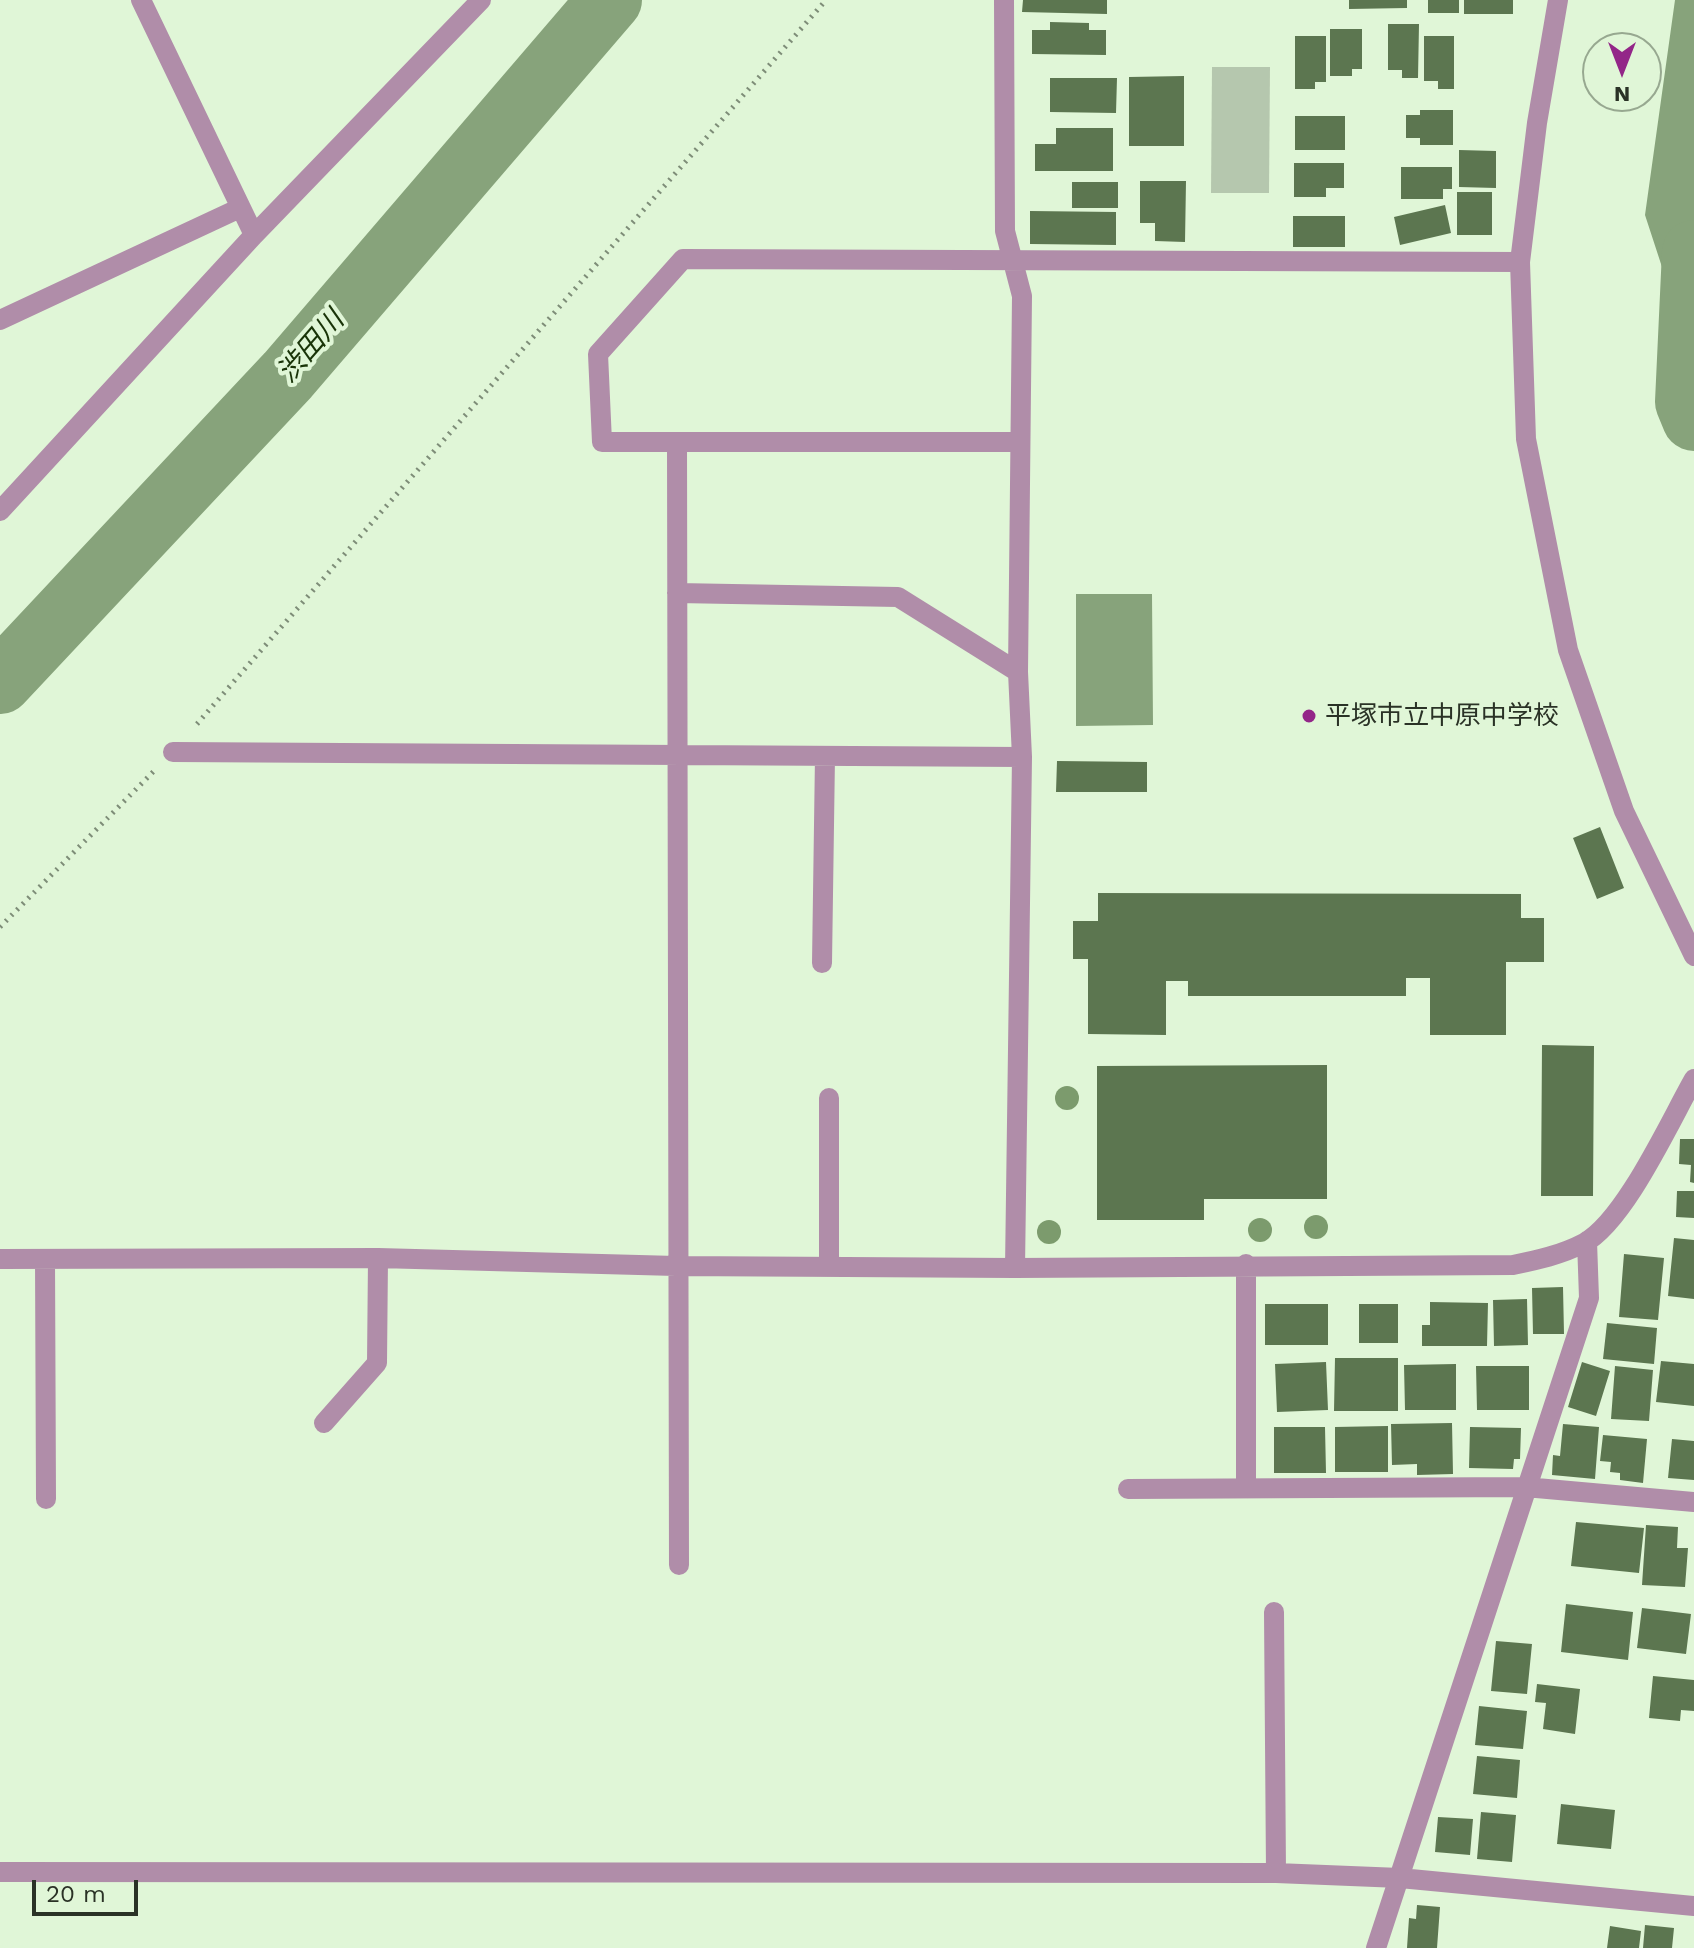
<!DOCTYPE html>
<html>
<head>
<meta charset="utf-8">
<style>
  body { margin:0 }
  #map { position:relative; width:1694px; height:1948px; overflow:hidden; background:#e0f6d7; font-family:"Work Sans",sans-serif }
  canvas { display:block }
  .north { position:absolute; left:1582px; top:32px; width:80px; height:80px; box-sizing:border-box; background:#e0f6d7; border:2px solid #97a890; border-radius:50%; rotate:180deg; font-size:22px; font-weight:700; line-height:32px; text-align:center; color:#2a3226 }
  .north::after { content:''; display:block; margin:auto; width:28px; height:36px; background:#932688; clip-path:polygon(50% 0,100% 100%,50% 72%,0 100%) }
  .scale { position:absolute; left:32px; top:1880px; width:106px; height:36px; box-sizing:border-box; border:4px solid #2a3226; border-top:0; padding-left:10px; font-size:24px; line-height:28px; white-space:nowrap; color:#2a3226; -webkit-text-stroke:6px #e0f6d7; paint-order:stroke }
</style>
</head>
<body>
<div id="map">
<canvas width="1694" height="1948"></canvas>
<div class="north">N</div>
<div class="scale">20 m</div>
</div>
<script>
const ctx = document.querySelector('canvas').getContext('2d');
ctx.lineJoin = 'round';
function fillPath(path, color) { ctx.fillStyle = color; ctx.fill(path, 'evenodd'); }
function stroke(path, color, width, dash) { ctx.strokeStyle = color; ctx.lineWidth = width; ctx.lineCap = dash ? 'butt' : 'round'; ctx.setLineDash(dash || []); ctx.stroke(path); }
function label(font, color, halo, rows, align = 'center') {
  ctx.font = font + ' "Work Sans","Noto Sans JP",sans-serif'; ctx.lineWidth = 8; ctx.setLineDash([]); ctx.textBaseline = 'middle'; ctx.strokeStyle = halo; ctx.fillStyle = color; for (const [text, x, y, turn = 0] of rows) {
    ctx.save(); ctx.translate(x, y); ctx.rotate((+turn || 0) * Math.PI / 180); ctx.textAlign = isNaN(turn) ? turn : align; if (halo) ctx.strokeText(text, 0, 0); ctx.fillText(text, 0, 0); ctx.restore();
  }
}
const green = new Path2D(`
  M 1212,67 L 1270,67 L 1269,193 L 1211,193 Z`);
const water = new Path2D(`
  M 1675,0 L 1694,0 L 1694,365 L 1645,215 Z
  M 1076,594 L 1152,594 L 1153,725 L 1076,726 Z`);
const river = new Path2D(`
  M 1694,252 L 1687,402 L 1694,419
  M 0,682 L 288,375 L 610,0`);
const building = new Path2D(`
  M 1023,0 L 1107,0 L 1107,14 L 1022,12 Z
  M 1349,0 L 1407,0 L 1407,8 L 1349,9 Z
  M 1428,0 L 1459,0 L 1459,13 L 1428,13 Z
  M 1464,0 L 1513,0 L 1513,14 L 1464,14 Z
  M 1050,22 L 1089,23 L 1089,30 L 1106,30 L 1106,55 L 1032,54 L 1032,30 L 1050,30 Z
  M 1388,24 L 1419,24 L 1418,78 L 1402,78 L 1402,70 L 1388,70 Z
  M 1330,29 L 1362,29 L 1362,69 L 1352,69 L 1352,76 L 1330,76 Z
  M 1295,36 L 1326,36 L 1326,82 L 1315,82 L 1315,89 L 1295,89 Z
  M 1424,36 L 1454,36 L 1454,89 L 1438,89 L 1438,81 L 1424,81 Z
  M 1184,76 L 1184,146 L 1129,146 L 1129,77 Z
  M 1050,78 L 1117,78 L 1116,113 L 1050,112 Z
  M 1420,110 L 1453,110 L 1453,145 L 1420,145 L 1420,138 L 1406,138 L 1406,115 L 1420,115 Z
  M 1295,116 L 1345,116 L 1345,150 L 1295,150 Z
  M 1056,128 L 1113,128 L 1113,171 L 1035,171 L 1035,144 L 1056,144 Z
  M 1459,150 L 1496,151 L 1496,188 L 1459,187 Z
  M 1294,163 L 1344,163 L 1344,188 L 1326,188 L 1326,197 L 1294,197 Z
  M 1401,167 L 1452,167 L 1452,189 L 1443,189 L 1443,199 L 1401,199 Z
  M 1140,181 L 1186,181 L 1185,242 L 1155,241 L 1155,223 L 1140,223 Z
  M 1072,182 L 1118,182 L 1118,208 L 1072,208 Z
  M 1457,192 L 1492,192 L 1492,235 L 1457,235 Z
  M 1445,205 L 1451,233 L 1400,245 L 1394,217 Z
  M 1030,211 L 1116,212 L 1116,245 L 1030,244 Z
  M 1293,216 L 1345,216 L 1345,247 L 1293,247 Z
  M 1057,761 L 1147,762 L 1147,792 L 1056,792 Z
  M 1600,827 L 1624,888 L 1597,899 L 1573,838 Z
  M 1098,893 L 1521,894 L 1521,918 L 1544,918 L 1544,962 L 1506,962 L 1506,1035 L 1430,1035 L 1430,978 L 1406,978 L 1406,996 L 1188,996 L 1188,981 L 1166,981 L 1166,1035 L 1088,1034 L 1088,959 L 1073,959 L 1073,921 L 1098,921 Z
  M 1542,1045 L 1594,1046 L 1593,1196 L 1541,1196 Z
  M 1327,1065 L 1327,1199 L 1204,1199 L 1204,1220 L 1097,1220 L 1097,1066 Z
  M 1680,1139 L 1694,1139 L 1694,1183 L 1690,1182 L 1691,1165 L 1679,1164 Z
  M 1677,1191 L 1694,1191 L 1694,1218 L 1676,1217 Z
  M 1674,1238 L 1694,1240 L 1694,1299 L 1668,1296 Z
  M 1624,1254 L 1664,1258 L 1658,1320 L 1619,1317 Z
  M 1563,1287 L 1564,1334 L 1533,1334 L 1532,1288 Z
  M 1527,1299 L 1528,1345 L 1494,1346 L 1493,1300 Z
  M 1430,1302 L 1488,1303 L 1487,1346 L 1422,1346 L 1422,1325 L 1430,1325 Z
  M 1265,1304 L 1328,1304 L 1328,1345 L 1265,1345 Z
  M 1359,1304 L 1398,1304 L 1398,1343 L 1359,1343 Z
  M 1607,1323 L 1657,1328 L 1654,1364 L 1603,1359 Z
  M 1335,1358 L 1398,1358 L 1398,1411 L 1334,1411 Z
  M 1661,1361 L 1694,1364 L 1694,1406 L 1656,1402 Z
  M 1326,1362 L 1328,1410 L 1277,1412 L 1275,1364 Z
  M 1582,1362 L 1610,1371 L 1596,1416 L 1568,1407 Z
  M 1456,1364 L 1456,1410 L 1405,1410 L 1404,1365 Z
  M 1476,1366 L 1529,1366 L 1529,1410 L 1477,1410 Z
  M 1615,1366 L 1653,1370 L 1649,1421 L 1611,1419 Z
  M 1452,1423 L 1453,1474 L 1417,1475 L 1417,1464 L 1392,1465 L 1391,1424 Z
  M 1563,1424 L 1599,1427 L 1595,1479 L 1552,1475 L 1553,1455 L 1560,1456 Z
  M 1388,1426 L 1388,1472 L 1335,1472 L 1335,1427 Z
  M 1274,1427 L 1325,1427 L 1326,1473 L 1274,1473 Z
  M 1470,1427 L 1521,1428 L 1520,1459 L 1514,1459 L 1513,1469 L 1469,1468 Z
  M 1603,1435 L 1647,1439 L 1643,1483 L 1620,1480 L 1620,1473 L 1610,1472 L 1611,1462 L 1600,1461 Z
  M 1672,1439 L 1694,1441 L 1694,1480 L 1668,1478 Z
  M 1576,1522 L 1644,1528 L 1639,1573 L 1571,1566 Z
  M 1646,1525 L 1678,1527 L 1677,1548 L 1688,1548 L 1685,1587 L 1642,1585 Z
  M 1566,1604 L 1633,1612 L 1628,1660 L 1561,1652 Z
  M 1642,1608 L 1691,1614 L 1686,1654 L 1637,1648 Z
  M 1496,1641 L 1532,1644 L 1527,1694 L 1491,1691 Z
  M 1653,1676 L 1694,1680 L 1694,1711 L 1681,1710 L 1680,1721 L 1649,1718 Z
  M 1537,1684 L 1580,1689 L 1575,1734 L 1543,1729 L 1546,1703 L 1535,1702 Z
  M 1479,1706 L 1527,1711 L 1523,1749 L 1475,1745 Z
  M 1477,1756 L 1520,1760 L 1517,1798 L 1473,1794 Z
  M 1561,1804 L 1615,1810 L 1611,1849 L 1557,1844 Z
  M 1481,1812 L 1516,1815 L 1512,1862 L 1477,1859 Z
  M 1438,1817 L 1473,1819 L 1470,1855 L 1435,1852 Z
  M 1417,1905 L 1440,1907 L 1437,1948 L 1407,1948 L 1409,1918 L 1416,1919 Z
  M 1645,1925 L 1674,1928 L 1672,1948 L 1643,1948 Z
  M 1610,1926 L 1641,1931 L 1639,1948 L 1607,1948 Z`);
const path = new Path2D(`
  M 197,724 L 826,0
  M 0,927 L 155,770`);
const minor = new Path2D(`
  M 141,0 L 254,235
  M 1004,0 L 1005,231 L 1022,296 L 1018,672
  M 1558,0 L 1537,123 L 1520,262 L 1526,439 L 1568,650 L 1624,811 L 1694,956
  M 0,320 L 240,208
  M 1020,442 L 602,442 L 598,354 L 683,259 L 1520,262
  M 677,443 L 679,1565
  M 0,511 L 254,235 L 481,0
  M 677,593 L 898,597 L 1018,672 L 1022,757 L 1015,1268
  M 173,752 L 1022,757
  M 822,963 L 825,756
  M 829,1098 L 829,1265
  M 0,1259 L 378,1258 L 676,1266 L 1015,1268 L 1513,1265 C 1537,1260 1561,1255 1584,1243 C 1625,1221 1670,1121 1694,1079
  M 45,1259 L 46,1499
  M 1246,1264 L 1246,1488
  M 324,1423 L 377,1363 L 378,1258
  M 1128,1489 L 1525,1487 L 1694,1502
  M 1274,1612 L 1276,1873
  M 0,1872 L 1276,1873 L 1400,1878 L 1694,1906
  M 1376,1948 L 1589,1298 L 1587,1241`);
const trees = [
  [1067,1098],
  [1316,1227],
  [1260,1230],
  [1049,1232]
];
const markers = [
  [1309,716,8,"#932688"]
];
const poiNames = [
  ["平塚市立中原中学校",1325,716]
];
const waterNames = [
  ["渋田川",311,347,-49]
];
fillPath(green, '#b5c7ae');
fillPath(water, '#87a37b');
stroke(river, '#87a37b', 64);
fillPath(building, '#5c7650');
stroke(path, '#7e8d78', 5, [2, 6]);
stroke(minor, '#b08da9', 20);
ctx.fillStyle = '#7c9b6d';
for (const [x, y] of trees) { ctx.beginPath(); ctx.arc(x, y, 12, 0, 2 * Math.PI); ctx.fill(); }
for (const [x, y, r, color] of markers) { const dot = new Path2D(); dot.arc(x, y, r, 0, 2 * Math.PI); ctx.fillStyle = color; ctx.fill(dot); stroke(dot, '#e0f6d7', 3); }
label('26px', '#2a3226', '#e0f6d7', poiNames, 'left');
label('italic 28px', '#193408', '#e0f6d7', waterNames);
</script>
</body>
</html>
